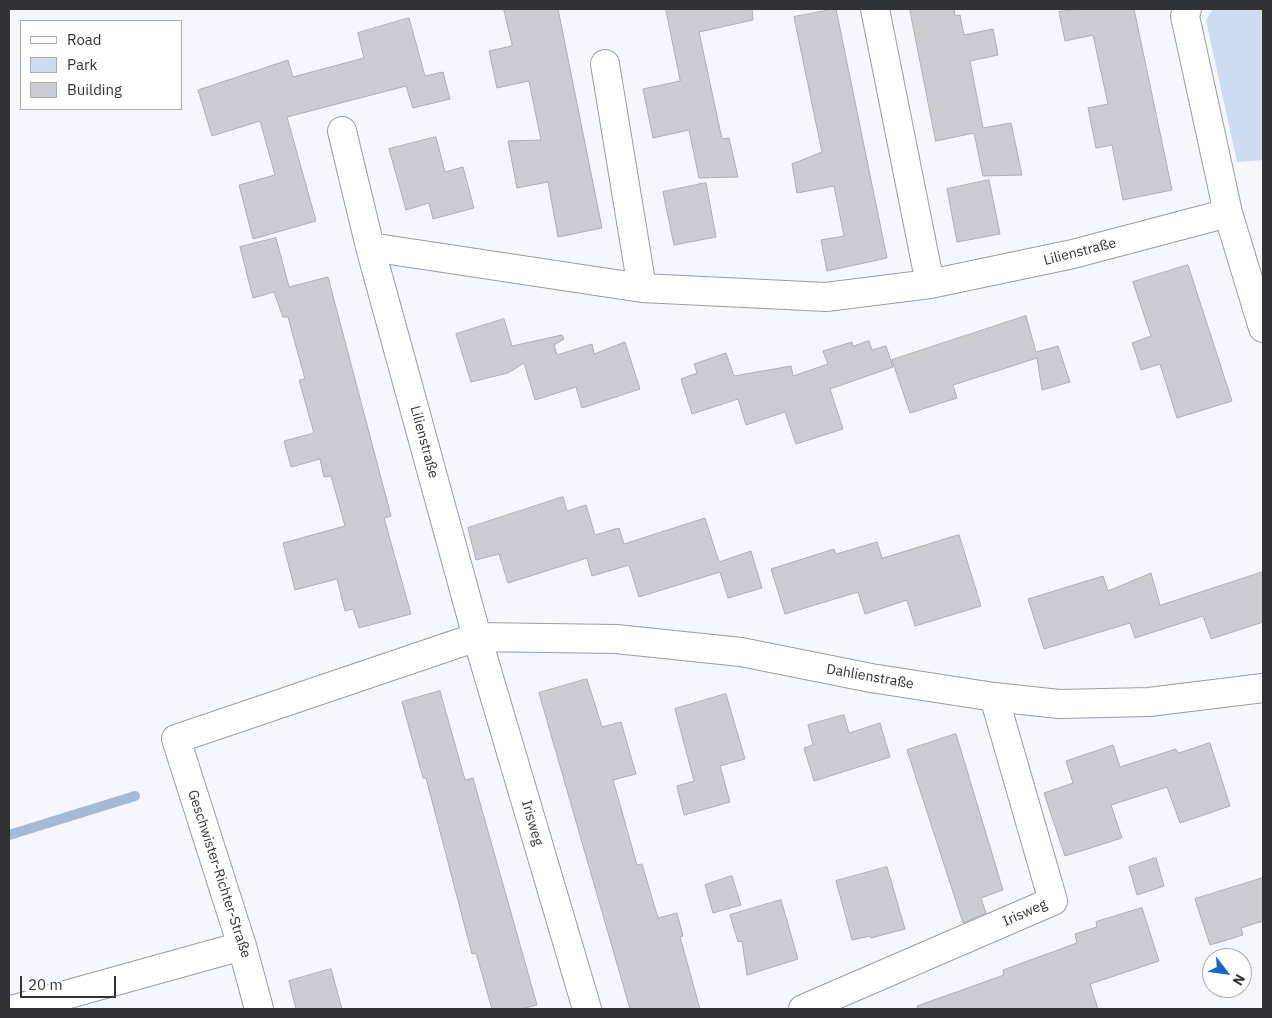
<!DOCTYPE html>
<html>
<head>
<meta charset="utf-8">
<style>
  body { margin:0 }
  #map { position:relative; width:1272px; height:1018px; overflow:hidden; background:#f4f7fc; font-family:"IBM Plex Sans",sans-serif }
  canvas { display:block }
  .frame { position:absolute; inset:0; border:10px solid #313234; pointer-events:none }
  .legend { position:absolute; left:20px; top:20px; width:162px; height:90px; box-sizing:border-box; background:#fff; border:1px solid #adadae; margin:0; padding:6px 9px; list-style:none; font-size:15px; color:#313234 }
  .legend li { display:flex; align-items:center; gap:10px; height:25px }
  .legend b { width:25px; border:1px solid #adadae }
  .north { position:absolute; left:1202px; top:948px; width:50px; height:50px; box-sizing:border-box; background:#fff; border:1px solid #adadae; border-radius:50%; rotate:120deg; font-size:14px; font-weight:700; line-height:20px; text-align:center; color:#313234 }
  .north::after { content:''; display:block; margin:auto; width:18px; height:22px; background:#1565cf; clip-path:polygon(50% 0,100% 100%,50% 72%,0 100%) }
  .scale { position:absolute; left:20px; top:976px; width:96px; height:22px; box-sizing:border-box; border:2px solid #313234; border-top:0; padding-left:6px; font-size:15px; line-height:18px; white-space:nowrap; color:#313234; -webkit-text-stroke:4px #fff; paint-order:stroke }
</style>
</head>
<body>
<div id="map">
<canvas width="1272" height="1018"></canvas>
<div class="frame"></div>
<ul class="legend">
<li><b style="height:6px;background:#fff"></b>Road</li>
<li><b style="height:14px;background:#cddcf1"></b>Park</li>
<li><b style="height:14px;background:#cacdd1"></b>Building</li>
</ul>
<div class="north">N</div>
<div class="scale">20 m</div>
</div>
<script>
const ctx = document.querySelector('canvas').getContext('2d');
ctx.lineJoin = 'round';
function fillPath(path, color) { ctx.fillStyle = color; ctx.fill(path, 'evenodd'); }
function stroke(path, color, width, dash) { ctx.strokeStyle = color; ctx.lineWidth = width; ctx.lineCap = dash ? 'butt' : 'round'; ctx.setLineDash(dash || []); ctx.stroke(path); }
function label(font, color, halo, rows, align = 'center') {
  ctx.font = font + ' "IBM Plex Sans",sans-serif'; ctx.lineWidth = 5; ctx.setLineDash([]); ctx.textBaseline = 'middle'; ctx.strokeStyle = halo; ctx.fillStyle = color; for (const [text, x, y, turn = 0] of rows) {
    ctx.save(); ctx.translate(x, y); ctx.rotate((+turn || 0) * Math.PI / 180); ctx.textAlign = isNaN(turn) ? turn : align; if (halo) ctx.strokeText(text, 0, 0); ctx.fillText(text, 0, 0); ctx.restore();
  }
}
const green = new Path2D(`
  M 1213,9 L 1263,9 L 1263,160 L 1237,162 L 1206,20 Z`);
const stream = new Path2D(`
  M 9,835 L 135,796`);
const building = new Path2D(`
  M 504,9 L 558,9 L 602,228 L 558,237 L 548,182 L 517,188 L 508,141 L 541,140 L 529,81 L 497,88 L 489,51 L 512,46 Z
  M 666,9 L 752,9 L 753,20 L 699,32 L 722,139 L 729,138 L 738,177 L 699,178 L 689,130 L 653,138 L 643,89 L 680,81 Z
  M 836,9 L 887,258 L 827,271 L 821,240 L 844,236 L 834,186 L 797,193 L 792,164 L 822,152 L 794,17 Z
  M 910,9 L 954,9 L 955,16 L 960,15 L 964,35 L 993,29 L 998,55 L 970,61 L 983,128 L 1011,123 L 1022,175 L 983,176 L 974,133 L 936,141 Z
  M 1081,9 L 1134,9 L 1172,190 L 1123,200 L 1112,145 L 1096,148 L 1088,108 L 1108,104 L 1093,35 L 1065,41 L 1059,12 Z
  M 409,18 L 425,76 L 443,72 L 450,99 L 413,108 L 406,86 L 287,117 L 316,221 L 253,239 L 239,185 L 275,175 L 260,121 L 212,136 L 198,90 L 288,60 L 293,77 L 364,58 L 358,33 Z
  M 436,137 L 445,172 L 463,167 L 474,208 L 433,219 L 429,203 L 406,210 L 389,149 Z
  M 989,180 L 1000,234 L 957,242 L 947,189 Z
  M 706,183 L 716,237 L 674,245 L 663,192 Z
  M 276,238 L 289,287 L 328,277 L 391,516 L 384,518 L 411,614 L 359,628 L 353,609 L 345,611 L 337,579 L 295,590 L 283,543 L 345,526 L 331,476 L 324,477 L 320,459 L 291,467 L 284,441 L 314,433 L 299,380 L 305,379 L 288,317 L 283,317 L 274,292 L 253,298 L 240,247 Z
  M 1188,265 L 1232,401 L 1177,418 L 1160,364 L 1141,370 L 1136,354 L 1132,343 L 1151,336 L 1133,282 Z
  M 1026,316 L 1036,352 L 1058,346 L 1070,382 L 1042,390 L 1037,358 L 953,385 L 957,398 L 910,413 L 892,360 Z
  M 504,319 L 512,346 L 562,335 L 564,339 L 554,345 L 557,355 L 592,344 L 594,354 L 625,342 L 640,389 L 582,408 L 576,387 L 535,400 L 524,363 L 508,373 L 471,382 L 456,334 Z
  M 869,341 L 872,350 L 886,346 L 893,367 L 830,389 L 843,429 L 796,444 L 785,412 L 746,425 L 738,399 L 692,414 L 681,379 L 697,373 L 694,364 L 726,353 L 734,376 L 791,366 L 793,376 L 828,364 L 823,351 L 852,342 L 853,346 Z
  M 563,497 L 567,511 L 586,505 L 595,535 L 619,528 L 624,544 L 705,518 L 719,562 L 751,551 L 762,588 L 728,598 L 720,572 L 639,597 L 629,565 L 592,576 L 587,558 L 508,583 L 499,554 L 476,560 L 468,528 Z
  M 959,535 L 981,606 L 915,626 L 907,600 L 865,614 L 858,592 L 785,614 L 771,569 L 834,549 L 836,554 L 877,542 L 882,558 Z
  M 1263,572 L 1263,622 L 1211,639 L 1203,616 L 1135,638 L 1130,623 L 1044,649 L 1028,599 L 1103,576 L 1108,591 L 1151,573 L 1160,605 Z
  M 587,679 L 602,727 L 621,722 L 636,774 L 613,780 L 637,865 L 642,864 L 658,918 L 677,913 L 683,936 L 680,937 L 700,1009 L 630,1009 L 539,693 Z
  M 440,691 L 465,780 L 473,778 L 537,1005 L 521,1009 L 492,1009 L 476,953 L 472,954 L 426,778 L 423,778 L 402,702 Z
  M 726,694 L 745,759 L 720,766 L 730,802 L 684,815 L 677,786 L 694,781 L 675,709 Z
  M 844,715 L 849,733 L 880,723 L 890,757 L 814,781 L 804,748 L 813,745 L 808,725 Z
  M 956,734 L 1003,890 L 981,898 L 986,913 L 963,923 L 907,750 Z
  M 1210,743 L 1230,806 L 1180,823 L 1167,787 L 1111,805 L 1122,838 L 1065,856 L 1044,793 L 1073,783 L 1066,761 L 1113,745 L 1120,767 L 1176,749 L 1178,753 Z
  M 1156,858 L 1164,886 L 1137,895 L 1129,867 Z
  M 887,867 L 905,929 L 871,938 L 870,936 L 852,940 L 836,881 Z
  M 732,876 L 741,905 L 713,913 L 705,885 Z
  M 1263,878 L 1263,921 L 1241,928 L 1243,935 L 1210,945 L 1195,899 Z
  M 781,900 L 798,959 L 747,975 L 742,941 L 738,942 L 730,915 Z
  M 1142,908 L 1159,961 L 1090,984 L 1098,1009 L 918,1009 L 917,1006 L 1004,975 L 1003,970 L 1077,943 L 1075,934 L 1097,927 L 1096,922 Z
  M 331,969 L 342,1009 L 296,1009 L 289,981 Z`);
const minor = new Path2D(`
  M 875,9 L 930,284
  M 1187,9 L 1185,16 L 1228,213 L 1263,328
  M 605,64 L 642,288
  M 342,131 L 370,247
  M 15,1009 L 242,946
  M 259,1009 L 242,946 L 176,739 L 477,637 L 616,639 L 741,652 L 871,678 L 994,697 L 1059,704 L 1149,702 L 1263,688
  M 587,1009 L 477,637 L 370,247 L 642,288 L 826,297 L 930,284 L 1073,254 L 1228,213
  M 803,1009 L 1053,901 L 994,697`);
const streetNames = [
  ["Lilienstraße",1080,252,-14],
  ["Lilienstraße",424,442,75],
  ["Dahlienstraße",870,677,10],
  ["Irisweg",532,823,74],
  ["Geschwister-Richter-Straße",219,874,72],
  ["Irisweg",1025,913,-24]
];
fillPath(green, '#cddcf1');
stroke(stream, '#a6bad8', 10);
fillPath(building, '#cacdd1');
stroke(building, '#abaeb3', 1);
stroke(minor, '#999ca0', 30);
stroke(minor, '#fff', 28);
label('14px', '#313234', '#fff', streetNames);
</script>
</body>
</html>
